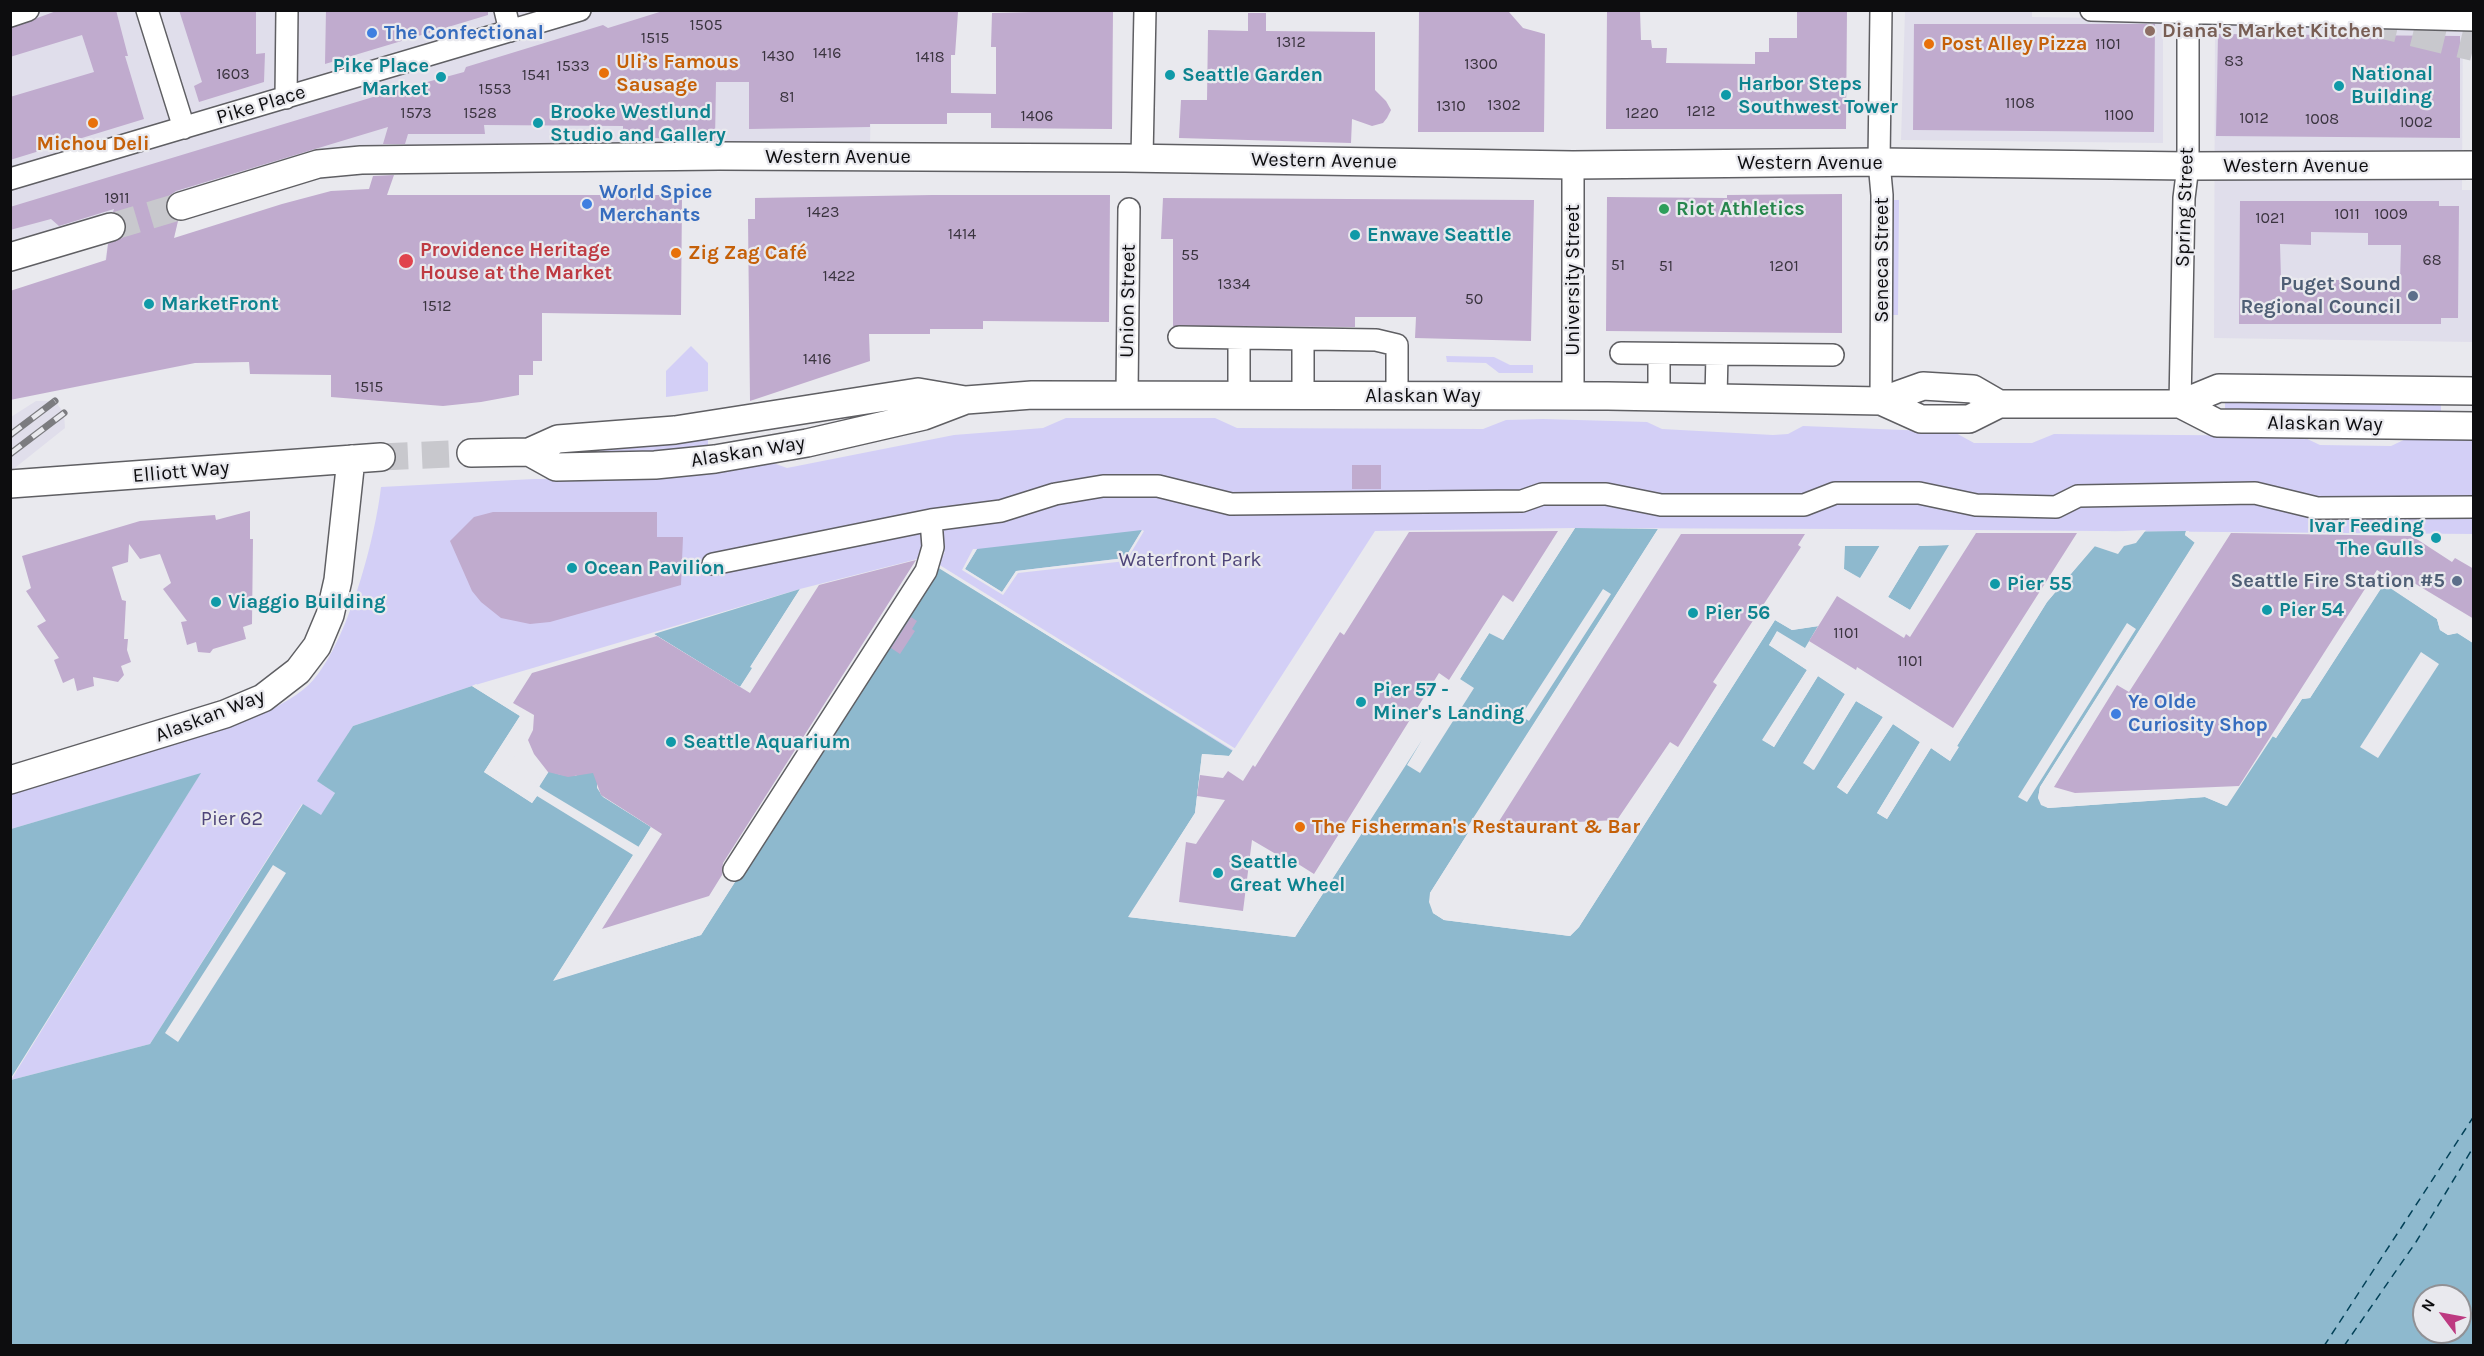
<!DOCTYPE html>
<html>
<head>
<meta charset="utf-8">
<style>
  body { margin:0 }
  #map { position:relative; width:2484px; height:1356px; overflow:hidden; background:#e9e9ee; font-family:Karla,sans-serif }
  canvas { display:block }
  .frame { position:absolute; inset:0; border:12px solid #0d0d0f; pointer-events:none }
  .north { position:absolute; left:2412px; top:1284px; width:60px; height:60px; box-sizing:border-box; background:#e9e9ee; border:2px solid #919195; border-radius:50%; rotate:302deg; font-size:16px; font-weight:700; line-height:24px; text-align:center; color:#0d0d0f }
  .north::after { content:''; display:block; margin:auto; width:21px; height:27px; background:#bd3a81; clip-path:polygon(50% 0,100% 100%,50% 72%,0 100%) }
</style>
</head>
<body>
<div id="map">
<canvas width="2484" height="1356"></canvas>
<div class="frame"></div>
<div class="north">N</div>
</div>
<script>
const ctx = document.querySelector('canvas').getContext('2d');
ctx.lineJoin = 'round';
function fillPath(path, color) { ctx.fillStyle = color; ctx.fill(path, 'evenodd'); }
function stroke(path, color, width, dash) { ctx.strokeStyle = color; ctx.lineWidth = width; ctx.lineCap = dash ? 'butt' : 'round'; ctx.setLineDash(dash || []); ctx.stroke(path); }
function label(font, color, halo, rows, align = 'center') {
  ctx.font = font + ' Karla,sans-serif'; ctx.lineWidth = 4.5; ctx.setLineDash([]); ctx.textBaseline = 'middle'; ctx.strokeStyle = halo; ctx.fillStyle = color; for (const [text, x, y, turn = 0] of rows) {
    ctx.save(); ctx.translate(x, y); ctx.rotate((+turn || 0) * Math.PI / 180); ctx.textAlign = isNaN(turn) ? turn : align; if (halo) ctx.strokeText(text, 0, 0); ctx.fillText(text, 0, 0); ctx.restore();
  }
}
const built = new Path2D(`
  M 2032,10 L 2032,17 L 2163,19 L 2163,143 L 1901,140 L 1905,11 Z
  M 11,11 L 873,11 L 870,144 L 323,151 L 184,192 L 174,238 L 105,261 L 113,214 L 11,242 Z
  M 2215,11 L 2463,11 L 2462,190 L 2473,190 L 2473,342 L 2214,338 Z
  M 36,401 L 55,401 L 64,413 L 65,428 L 11,471 L 11,417 Z`);
const green = new Path2D(`
  M 1893,200 L 1899,200 L 1898,315 L 1893,315 Z
  M 691,346 L 708,363 L 708,391 L 666,397 L 666,371 Z
  M 1446,356 L 1494,357 L 1510,365 L 1533,365 L 1533,373 L 1499,373 L 1486,363 L 1447,362 Z
  M 2225,400 L 2441,402 L 2441,414 L 2225,411 Z
  M 1066,418 L 1215,418 L 1237,428 L 1483,429 L 1506,420 L 1543,419 L 1647,422 L 1662,429 L 1773,435 L 1788,434 L 1803,426 L 1954,432 L 1974,443 L 2032,443 L 2054,434 L 2301,436 L 2320,445 L 2391,446 L 2410,437 L 2473,437 L 2473,534 L 1846,529 L 1575,528 L 1375,531 L 1233,751 L 937,566 L 945,552 L 800,589 L 472,686 L 353,726 L 318,781 L 335,793 L 321,816 L 302,804 L 150,1044 L 11,1080 L 200,774 L 11,829 L 11,791 L 271,710 C 288,700 306,691 318,674 C 350,632 375,539 381,487 L 534,479 L 634,479 L 773,463 L 787,468 L 954,435 L 1043,428 Z
  M 708,439 L 708,448 L 669,452 L 557,455 L 597,446 Z`);
const water = new Path2D(`
  M 1575,528 L 1658,529 L 1466,831 L 1468,833 L 1430,893 L 1433,913 L 1444,920 L 1570,936 L 1579,927 L 1775,620 L 1792,630 L 1819,626 L 1805,649 L 1777,632 L 1769,645 L 1807,670 L 1763,740 L 1774,747 L 1818,676 L 1845,694 L 1804,762 L 1813,770 L 1856,701 L 1883,717 L 1837,787 L 1847,794 L 1893,724 L 1920,742 L 1877,813 L 1887,819 L 1931,748 L 1950,761 L 1958,747 L 1957,746 L 2047,602 L 2107,532 L 2186,531 L 2185,535 L 2195,542 L 2040,787 L 2038,798 L 2048,808 L 2205,797 L 2227,806 L 2273,736 L 2276,738 L 2302,699 L 2310,698 L 2384,583 L 2437,619 L 2440,630 L 2448,635 L 2457,633 L 2473,643 L 2473,1345 L 11,1346 L 11,1080 L 150,1044 L 303,804 L 321,815 L 335,793 L 317,781 L 353,726 L 472,686 L 520,716 L 484,772 L 532,803 L 542,789 L 539,786 L 549,771 L 579,773 L 595,765 L 601,795 L 651,827 L 554,980 L 701,935 L 937,566 L 1233,751 L 1229,756 L 1202,754 L 1195,813 L 1129,917 L 1295,937 L 1490,632 L 1503,640 ZM 2424,1296 L 2460,1296 L 2460,1332 L 2424,1332 Z
  M 1142,530 L 1125,558 L 1016,571 L 1002,592 L 965,569 L 977,549 Z
  M 1880,545 L 1860,579 L 1844,569 L 1844,546 Z
  M 1950,545 L 1910,610 L 1888,597 L 1919,546 Z
  M 800,589 L 751,666 L 753,668 L 740,687 L 654,634 Z
  M 201,773 L 11,1078 L 11,829 Z`);
const pier = new Path2D(`
  M 1572,528 L 1575,528 L 1503,640 L 1489,633 L 1460,679 L 1474,688 L 1420,773 L 1407,765 L 1422,740 L 1295,937 L 1128,917 L 1195,813 L 1202,754 L 1229,756 L 1233,750 L 937,567 L 701,935 L 553,981 L 633,855 L 537,796 L 532,803 L 484,772 L 520,716 L 472,686 L 476,684 L 523,715 L 488,771 L 532,799 L 538,789 L 536,785 L 547,768 L 575,774 L 577,769 L 610,753 L 614,765 L 604,771 L 599,778 L 601,790 L 654,826 L 560,975 L 699,932 L 934,565 L 938,564 L 1236,749 L 1230,759 L 1205,757 L 1197,814 L 1133,915 L 1294,934 L 1487,631 L 1491,630 L 1502,636 ZM 609,757 L 611,764 L 602,768 L 597,777 L 597,788 L 603,797 L 651,827 L 639,847 L 539,787 L 549,771 L 561,775 L 576,776 L 579,772 Z
  M 1658,529 L 1661,529 L 1470,830 L 1470,834 L 1433,894 L 1432,902 L 1435,911 L 1445,917 L 1569,933 L 1577,925 L 1774,617 L 1793,627 L 1819,623 L 1821,627 L 1806,652 L 1778,636 L 1773,644 L 1810,670 L 1767,739 L 1773,743 L 1818,673 L 1848,694 L 1807,762 L 1813,766 L 1855,698 L 1858,698 L 1886,717 L 1841,786 L 1846,790 L 1891,722 L 1895,722 L 1923,741 L 1881,812 L 1886,815 L 1929,746 L 1932,745 L 1949,757 L 1954,745 L 2044,600 L 2092,543 L 2103,532 L 2146,530 L 2136,543 L 2124,546 L 2118,554 L 2094,546 L 2047,602 L 1957,746 L 1959,747 L 1950,761 L 1931,748 L 1887,819 L 1877,813 L 1920,742 L 1893,724 L 1847,794 L 1837,787 L 1883,717 L 1856,701 L 1814,770 L 1803,763 L 1845,694 L 1818,676 L 1774,747 L 1762,740 L 1807,670 L 1769,645 L 1777,631 L 1805,648 L 1818,626 L 1792,630 L 1775,620 L 1579,927 L 1570,936 L 1444,920 L 1433,913 L 1429,902 L 1430,893 L 1468,833 L 1465,831 Z
  M 1142,530 L 1144,531 L 1126,561 L 1018,573 L 1003,595 L 962,570 L 973,549 L 977,549 L 965,569 L 1002,592 L 1016,571 L 1125,558 Z
  M 2186,531 L 2189,531 L 2189,534 L 2197,540 L 2198,544 L 2043,788 L 2041,797 L 2044,802 L 2048,805 L 2205,794 L 2225,803 L 2270,734 L 2275,734 L 2300,696 L 2309,696 L 2383,581 L 2439,617 L 2442,628 L 2449,631 L 2459,630 L 2474,639 L 2473,643 L 2458,633 L 2448,635 L 2440,630 L 2437,619 L 2384,584 L 2310,698 L 2302,699 L 2276,738 L 2272,736 L 2226,806 L 2205,797 L 2048,808 L 2041,805 L 2038,798 L 2040,787 L 2195,543 L 2185,535 Z
  M 1880,542 L 1883,547 L 1862,581 L 1842,570 L 1843,543 ZM 1845,546 L 1880,546 L 1860,578 L 1844,569 Z
  M 1950,542 L 1953,547 L 1912,613 L 1908,613 L 1885,599 L 1885,595 L 1917,544 ZM 1949,545 L 1910,610 L 1888,597 L 1919,546 Z
  M 800,589 L 803,589 L 802,591 L 741,690 L 651,635 L 654,634 L 740,687 L 752,668 L 750,667 Z
  M 1603,589 L 1611,594 L 1529,721 L 1521,716 Z
  M 2127,623 L 2136,629 L 2027,802 L 2018,797 Z
  M 2421,652 L 2439,664 L 2378,758 L 2360,747 Z
  M 527,737 L 551,761 L 535,784 L 508,767 Z
  M 273,865 L 286,873 L 178,1042 L 165,1033 Z`);
const ferry = new Path2D(`
  M 2324,1346 L 2474,1116
  M 2344,1346 L 2416,1242 L 2474,1146`);
const building = new Path2D(`
  M 59,10 L 116,10 L 128,56 L 125,56 L 144,119 L 10,160 L 10,97 L 94,72 L 82,35 L 10,57 L 10,28 Z
  M 179,10 L 256,10 L 256,54 L 265,53 L 264,82 L 199,102 L 194,86 L 202,82 Z
  M 326,10 L 488,10 L 488,15 L 325,64 Z
  M 666,10 L 958,12 L 955,55 L 951,55 L 951,93 L 996,94 L 996,47 L 991,47 L 992,13 L 1113,10 L 1112,129 L 991,128 L 991,113 L 947,113 L 947,124 L 870,124 L 870,127 L 749,129 L 749,82 L 716,82 L 715,140 L 623,137 L 623,126 L 484,125 L 485,134 L 408,134 L 405,144 L 383,144 L 388,127 L 176,191 L 169,196 L 166,203 L 166,210 L 170,217 L 178,221 L 174,238 L 282,204 L 331,191 L 369,189 L 373,176 L 394,175 L 387,195 L 682,195 L 681,315 L 542,313 L 542,361 L 533,361 L 533,375 L 519,375 L 519,395 L 481,402 L 443,406 L 331,397 L 331,375 L 250,374 L 249,362 L 195,363 L 10,400 L 10,291 L 106,260 L 108,244 L 122,238 L 126,230 L 126,222 L 121,215 L 113,212 L 114,209 L 59,226 L 51,219 L 10,230 L 10,207 L 383,94 L 464,72 L 466,67 L 603,25 L 608,28 Z
  M 1797,10 L 1847,10 L 1846,129 L 1606,129 L 1607,12 L 1640,11 L 1641,40 L 1651,40 L 1652,48 L 1667,48 L 1666,63 L 1755,64 L 1755,52 L 1769,52 L 1769,38 L 1797,38 Z
  M 1419,12 L 1509,12 L 1523,28 L 1545,34 L 1544,132 L 1418,132 Z
  M 1248,13 L 1266,13 L 1266,31 L 1375,32 L 1375,90 L 1386,101 L 1391,110 L 1387,118 L 1383,123 L 1372,126 L 1352,119 L 1351,143 L 1179,138 L 1181,100 L 1207,100 L 1208,30 L 1248,31 Z
  M 1914,24 L 2155,24 L 2154,132 L 1913,130 Z
  M 2218,34 L 2460,36 L 2460,138 L 2216,136 Z
  M 1842,194 L 1842,333 L 1606,331 L 1607,197 L 1727,198 L 1727,195 Z
  M 932,195 L 1110,195 L 1109,322 L 983,321 L 983,329 L 930,329 L 930,334 L 869,334 L 870,361 L 750,401 L 748,219 L 755,219 L 755,198 Z
  M 1163,198 L 1534,200 L 1531,341 L 1415,338 L 1416,317 L 1355,317 L 1355,327 L 1173,326 L 1173,239 L 1161,239 Z
  M 2240,201 L 2439,201 L 2439,206 L 2459,206 L 2458,318 L 2441,318 L 2441,324 L 2239,324 ZM 2311,232 L 2368,233 L 2368,245 L 2401,245 L 2400,281 L 2281,279 L 2280,244 L 2311,245 Z
  M 1352,465 L 1381,465 L 1381,489 L 1352,489 Z
  M 250,511 L 250,539 L 253,539 L 252,624 L 243,627 L 246,639 L 213,649 L 210,653 L 198,652 L 196,642 L 187,645 L 181,622 L 187,621 L 163,589 L 171,583 L 160,554 L 140,559 L 129,544 L 128,562 L 112,567 L 122,600 L 126,601 L 124,639 L 128,639 L 127,650 L 131,662 L 121,666 L 124,675 L 118,682 L 93,677 L 94,686 L 77,691 L 74,678 L 63,683 L 54,660 L 59,658 L 37,626 L 46,621 L 26,591 L 31,588 L 22,556 L 140,521 L 215,515 L 216,520 Z
  M 493,512 L 657,512 L 657,537 L 683,537 L 681,585 L 550,622 L 530,624 L 501,618 L 481,602 L 472,591 L 450,541 L 474,517 Z
  M 1558,531 L 1513,602 L 1503,595 L 1449,680 L 1439,673 L 1314,874 L 1287,857 L 1281,857 L 1252,840 L 1243,911 L 1179,902 L 1186,842 L 1196,844 L 1225,800 L 1197,796 L 1200,775 L 1223,778 L 1228,771 L 1243,781 L 1253,765 L 1255,767 L 1340,632 L 1344,635 L 1409,532 Z
  M 1976,533 L 2077,533 L 1953,728 L 1857,667 L 1856,670 L 1809,641 L 1837,596 L 1904,638 L 1906,634 L 1910,637 Z
  M 2231,533 L 2412,536 L 2452,562 L 2455,558 L 2474,569 L 2474,619 L 2414,583 L 2409,590 L 2377,570 L 2239,786 L 2075,793 L 2054,787 L 2117,685 L 2129,692 Z
  M 1681,534 L 1805,534 L 1798,545 L 1801,547 L 1713,682 L 1717,685 L 1678,747 L 1670,742 L 1617,820 L 1496,826 Z
  M 916,560 L 723,863 L 722,875 L 709,896 L 602,929 L 662,834 L 601,795 L 593,773 L 568,777 L 548,772 L 534,754 L 528,740 L 533,730 L 534,715 L 513,703 L 532,673 L 657,636 L 750,693 L 819,585 Z
  M 911,617 L 917,621 L 912,629 L 915,631 L 900,654 L 891,648 Z`);
const majorTunnel = new Path2D(`
  M 111,227 L 181,206
  M 381,457 L 471,453`);
const highwayTunnel = new Path2D(`
  M 2367,19 L 2474,45`);
const minor = new Path2D(`
  M 147,10 L 184,128
  M 505,10 L 510,31
  M 2091,10 L 2474,20
  M 10,16 L 28,10
  M 286,98 L 287,10
  M 1142,158 L 1145,10
  M 10,179 L 580,10
  M 1179,337 L 1376,340 L 1397,345 L 1397,397
  M 1621,353 L 1833,355
  M 1127,394 L 1129,209
  M 1239,396 L 1239,338
  M 1303,396 L 1303,339
  M 1573,396 L 1573,165
  M 1659,396 L 1659,354
  M 1716,398 L 1717,354
  M 1881,401 L 1882,195 L 1879,162 L 1881,10
  M 2180,404 L 2184,198 L 2188,166 L 2188,10
  M 713,564 L 931,520 L 1001,511 L 1055,494 L 1103,486 L 1158,486 L 1231,504 L 1522,501 L 1542,494 L 1606,494 L 1661,505 L 1804,505 L 1835,493 L 1919,493 L 1976,505 L 2056,507 L 2078,496 L 2255,493 L 2317,508 L 2474,507
  M 734,870 L 926,571 L 933,547 L 931,520`);
const major = new Path2D(`
  M 181,206 L 318,164 L 361,160 L 720,156 L 1125,158 L 1573,165 L 1879,162 L 2188,166 L 2474,165
  M 10,257 L 111,227
  M 1881,401 L 1921,419 L 1969,419 L 1999,404 L 2180,404 L 2219,388 L 2474,391
  M 2180,404 L 2217,423 L 2474,426
  M 529,452 L 556,467 L 655,465 L 715,459 L 807,443 L 924,416 L 966,400 L 1032,395 L 1608,396 L 1881,401 L 1923,386 L 1973,389 L 1999,404
  M 471,453 L 529,452 L 558,439 L 675,430 L 918,392 L 965,400
  M 10,484 L 381,457
  M 10,780 L 225,714 L 263,698 L 298,671 L 317,646 L 330,615 L 338,580 L 351,459`);
const rail = new Path2D(`
  M 10,435 L 55,401
  M 10,454 L 64,413`);
const markers = [
  [2150,31,6,"#8d6e63"],
  [372,33,6,"#3f7fe0"],
  [1929,44,6,"#e8710a"],
  [604,73,6,"#e8710a"],
  [1170,75,6,"#0f9aa8"],
  [441,77,6,"#0f9aa8"],
  [2339,86,6,"#0f9aa8"],
  [1726,95,6,"#0f9aa8"],
  [93,123,6,"#e8710a"],
  [538,123,6,"#0f9aa8"],
  [587,204,6,"#3f7fe0"],
  [1664,209,6,"#2e9e5b"],
  [1355,235,6,"#0f9aa8"],
  [676,253,6,"#e8710a"],
  [406,261,8,"#e0444e"],
  [2413,296,6,"#5c6f8a"],
  [149,304,6,"#0f9aa8"],
  [2436,538,6,"#0f9aa8"],
  [572,568,6,"#0f9aa8"],
  [2457,581,6,"#5c6f8a"],
  [1995,584,6,"#0f9aa8"],
  [216,602,6,"#0f9aa8"],
  [2267,610,6,"#0f9aa8"],
  [1693,613,6,"#0f9aa8"],
  [1361,702,6,"#0f9aa8"],
  [2116,714,6,"#3f7fe0"],
  [671,742,6,"#0f9aa8"],
  [1300,827,6,"#e8710a"],
  [1218,873,6,"#0f9aa8"]
];
const numberNames = [
  ["1505",706,25],
  ["1515",655,38],
  ["1312",1291,42],
  ["1101",2108,44],
  ["1416",827,53],
  ["1430",778,56],
  ["1418",930,57],
  ["83",2234,61],
  ["1300",1481,64],
  ["1533",573,66],
  ["1603",233,74],
  ["1541",536,75],
  ["1553",495,89],
  ["81",787,97],
  ["1108",2020,103],
  ["1302",1504,105],
  ["1310",1451,106],
  ["1212",1701,111],
  ["1573",416,113],
  ["1528",480,113],
  ["1220",1642,113],
  ["1100",2119,115],
  ["1406",1037,116],
  ["1012",2254,118],
  ["1008",2322,119],
  ["1002",2416,122],
  ["1911",117,198],
  ["1423",823,212],
  ["1011",2347,214],
  ["1009",2391,214],
  ["1021",2270,218],
  ["1414",962,234],
  ["55",1190,255],
  ["68",2432,260],
  ["51",1618,265],
  ["51",1666,266],
  ["1201",1784,266],
  ["1422",839,276],
  ["1334",1234,284],
  ["50",1474,299],
  ["1512",437,306],
  ["1416",817,359],
  ["1515",369,387],
  ["1101",1846,633],
  ["1101",1910,661]
];
const educationNames = [
  ["Diana's Market Kitchen",2162,31]
];
const shopNames = [
  ["The Confectional",384,33],
  ["World Spice",599,192],
  ["Merchants",599,215],
  ["Ye Olde",2128,702],
  ["Curiosity Shop",2128,725]
];
const foodNames = [
  ["Post Alley Pizza",1941,44],
  ["Uli’s Famous",616,62],
  ["Sausage",616,85],
  ["Michou Deli",93,144,"center"],
  ["Zig Zag Café",688,253],
  ["The Fisherman's Restaurant & Bar",1312,827]
];
const cultureNames = [
  ["Pike Place",429,66,"right"],
  ["Market",429,89,"right"],
  ["National",2351,74],
  ["Building",2351,97],
  ["Seattle Garden",1182,75],
  ["Harbor Steps",1738,84],
  ["Southwest Tower",1738,107],
  ["Brooke Westlund",550,112],
  ["Studio and Gallery",550,135],
  ["Enwave Seattle",1367,235],
  ["MarketFront",161,304],
  ["Ivar Feeding",2424,526,"right"],
  ["The Gulls",2424,549,"right"],
  ["Ocean Pavilion",584,568],
  ["Pier 55",2007,584],
  ["Viaggio Building",228,602],
  ["Pier 54",2279,610],
  ["Pier 56",1705,613],
  ["Pier 57 -",1373,690],
  ["Miner's Landing",1373,713],
  ["Seattle Aquarium",683,742],
  ["Seattle",1230,862],
  ["Great Wheel",1230,885]
];
const streetNames = [
  ["Pike Place",261,105,-17],
  ["Western Avenue",838,157],
  ["Western Avenue",1324,161,1],
  ["Western Avenue",1810,163],
  ["Western Avenue",2296,166],
  ["Spring Street",2185,207,-88],
  ["Seneca Street",1882,260,-90],
  ["University Street",1573,280,-90],
  ["Union Street",1128,301,-89],
  ["Alaskan Way",1423,396],
  ["Alaskan Way",2325,424,1],
  ["Alaskan Way",748,452,-9],
  ["Elliott Way",181,472,-5],
  ["Alaskan Way",210,716,-21]
];
const leisureNames = [
  ["Riot Athletics",1676,209]
];
const healthNames = [
  ["Providence Heritage",420,250],
  ["House at the Market",420,273]
];
const serviceNames = [
  ["Puget Sound",2401,284],
  ["Regional Council",2401,307],
  ["Seattle Fire Station #5",2445,581]
];
const parkNames = [
  ["Waterfront Park",1190,560],
  ["Pier 62",232,819]
];
fillPath(built, '#e0deeb');
fillPath(green, '#d3cff6');
fillPath(water, '#8eb9ce');
fillPath(pier, '#e9e9ee');
stroke(ferry, '#034158', 1.5, [8, 6]);
fillPath(building, '#c0abce');
stroke(majorTunnel, '#c8c8cd', 27, [27, 14]);
stroke(highwayTunnel, '#c8c8cd', 32, [32, 16]);
stroke(minor, '#5f5f63', 24);
stroke(major, '#5f5f63', 30);
stroke(minor, '#fff', 21);
stroke(major, '#fff', 27);
stroke(rail, '#7c7c80', 7);
stroke(rail, '#e9e9ee', 4.5, [14]);
for (const [x, y, r, color] of markers) { const dot = new Path2D(); dot.arc(x, y, r, 0, 2 * Math.PI); ctx.fillStyle = color; ctx.fill(dot); stroke(dot, '#e9e9ee', 2); }
label('16px', '#3a343f', null, numberNames);
label('bold 20px', '#785e54', '#e9e9ee', educationNames, 'left');
label('bold 20px', '#366cbe', '#e9e9ee', shopNames, 'left');
label('bold 20px', '#c56008', '#e9e9ee', foodNames, 'left');
label('bold 20px', '#0d838f', '#e9e9ee', cultureNames, 'left');
label('20px', '#0d0d0f', '#e9e9ee', streetNames);
label('bold 20px', '#27864d', '#e9e9ee', leisureNames, 'left');
label('bold 20px', '#be3a42', '#e9e9ee', healthNames, 'left');
label('bold 20px', '#4e5e75', '#e9e9ee', serviceNames, 'right');
label('20px', '#4e4579', '#e9e9ee', parkNames);
</script>
</body>
</html>
